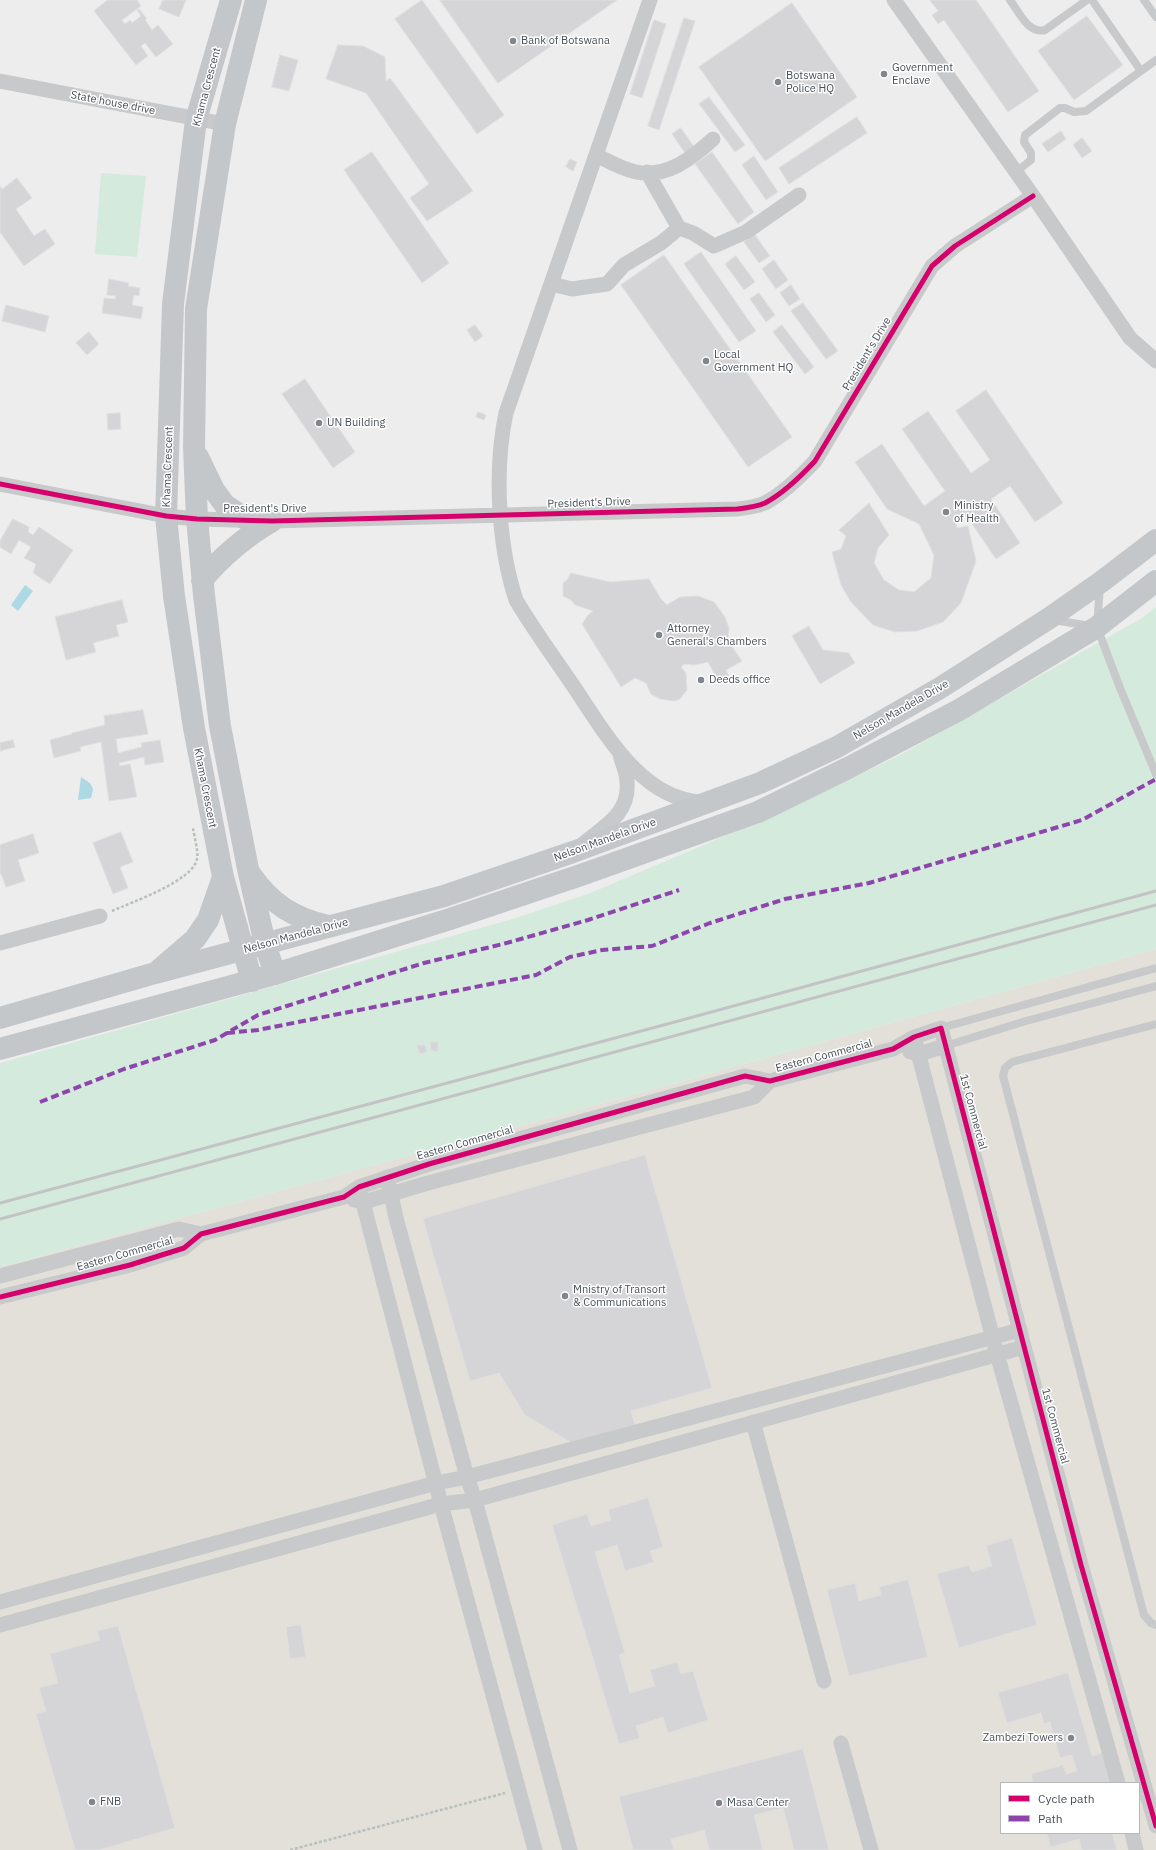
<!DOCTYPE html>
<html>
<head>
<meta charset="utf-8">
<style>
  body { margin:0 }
  #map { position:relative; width:1156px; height:1850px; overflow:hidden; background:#eeeded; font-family:"IBM Plex Sans",sans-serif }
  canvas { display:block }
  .legend { position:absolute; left:1000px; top:1782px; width:140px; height:52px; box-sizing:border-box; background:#fff; border:1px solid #b5b9bc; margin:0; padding:5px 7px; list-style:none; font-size:12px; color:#474f57 }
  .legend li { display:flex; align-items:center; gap:8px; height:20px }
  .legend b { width:20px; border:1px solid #b5b9bc }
</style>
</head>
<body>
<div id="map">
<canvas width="1156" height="1850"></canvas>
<ul class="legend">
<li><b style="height:5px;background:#d6006c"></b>Cycle path</li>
<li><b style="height:5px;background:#8e44ad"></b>Path</li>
</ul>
</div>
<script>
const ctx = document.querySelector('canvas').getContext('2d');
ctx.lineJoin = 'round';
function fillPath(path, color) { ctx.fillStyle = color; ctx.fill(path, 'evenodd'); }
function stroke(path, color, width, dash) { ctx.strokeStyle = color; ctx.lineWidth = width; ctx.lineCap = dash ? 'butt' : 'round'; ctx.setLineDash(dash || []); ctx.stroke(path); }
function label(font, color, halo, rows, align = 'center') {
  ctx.font = font + ' "IBM Plex Sans",sans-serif'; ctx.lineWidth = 3; ctx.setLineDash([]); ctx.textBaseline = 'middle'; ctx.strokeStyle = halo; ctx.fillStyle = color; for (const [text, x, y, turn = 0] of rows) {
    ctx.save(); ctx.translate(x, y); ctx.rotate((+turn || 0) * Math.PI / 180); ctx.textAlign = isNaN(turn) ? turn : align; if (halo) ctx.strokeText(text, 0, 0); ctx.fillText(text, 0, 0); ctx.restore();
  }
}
const commercial = new Path2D(`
  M 1156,949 L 1156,1850 L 0,1850 L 0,1267 L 654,1089 ZM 1001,1783 L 1139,1783 L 1139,1833 L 1001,1833 Z`);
const green = new Path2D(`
  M 101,173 L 146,176 L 137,257 L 95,254 Z
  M 1156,607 L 1156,949 L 654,1089 L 0,1267 L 0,1063 L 516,918 L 588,894 L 786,810 L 902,754 L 1142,618 Z`);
const water = new Path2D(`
  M 25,585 L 33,591 L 18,611 L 11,605 Z
  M 81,777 L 90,783 L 93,789 L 91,798 L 78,800 Z`);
const building = new Path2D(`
  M 108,0 L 137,0 L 141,6 L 122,20 L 125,24 L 130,20 L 132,23 L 141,16 L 137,10 L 139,9 L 147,19 L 145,20 L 152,30 L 158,25 L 173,44 L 156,57 L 145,43 L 141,46 L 148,56 L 136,65 L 94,11 Z
  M 163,0 L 186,0 L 179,17 L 159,9 Z
  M 422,0 L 504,115 L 477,134 L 395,19 Z
  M 440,0 L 617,0 L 498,83 Z
  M 930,0 L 976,0 L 1039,91 L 1008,112 L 944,20 L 938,24 L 932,15 L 938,11 Z
  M 792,3 L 857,97 L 765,161 L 699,67 Z
  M 1087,16 L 1123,65 L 1074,100 L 1038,51 Z
  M 684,18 L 695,21 L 659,130 L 648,126 Z
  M 654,20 L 666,24 L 642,98 L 630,94 Z
  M 338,45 L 363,46 L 385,57 L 386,81 L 390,78 L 473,191 L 427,221 L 410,198 L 429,184 L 366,93 L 326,79 Z
  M 280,55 L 298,60 L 289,91 L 272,87 Z
  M 709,97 L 745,145 L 735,152 L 699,104 Z
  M 857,117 L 867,133 L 789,184 L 779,168 Z
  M 681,128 L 694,147 L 685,153 L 672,134 Z
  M 1061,131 L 1066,139 L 1048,152 L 1042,144 Z
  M 1082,138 L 1092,151 L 1082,158 L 1073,145 Z
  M 372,152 L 449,263 L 422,283 L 344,170 Z
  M 712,152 L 754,212 L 738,224 L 695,164 Z
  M 754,156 L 778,192 L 766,200 L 742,165 Z
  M 570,159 L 577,162 L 573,171 L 566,167 Z
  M 17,178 L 32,198 L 16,209 L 34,236 L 45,229 L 55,244 L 24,266 L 0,232 L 0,186 L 2,189 Z
  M 755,235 L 770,256 L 759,263 L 744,242 Z
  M 701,252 L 756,331 L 739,342 L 684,264 Z
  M 664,255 L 792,437 L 748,467 L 621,285 Z
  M 736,256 L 755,282 L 744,290 L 725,264 Z
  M 774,260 L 788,280 L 776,289 L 762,269 Z
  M 109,279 L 129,283 L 128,286 L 140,288 L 139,296 L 134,295 L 132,305 L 143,307 L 141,319 L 102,313 L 104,298 L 115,299 L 116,296 L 107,295 Z
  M 791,285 L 800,299 L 789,306 L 780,293 Z
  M 759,293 L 775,315 L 766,322 L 750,299 Z
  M 803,303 L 838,351 L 826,359 L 791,311 Z
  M 6,305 L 49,316 L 45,332 L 2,321 Z
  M 475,325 L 483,336 L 475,342 L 467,330 Z
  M 782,325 L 814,367 L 805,374 L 773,332 Z
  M 89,332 L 99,344 L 87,355 L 76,343 Z
  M 305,379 L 355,452 L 333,468 L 282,394 Z
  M 986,390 L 1063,503 L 1035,522 L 1010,486 L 991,499 L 1020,543 L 996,559 L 966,515 L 956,521 L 957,528 L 968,526 L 976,561 L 961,603 L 943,622 L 917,631 L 895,632 L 873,625 L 851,602 L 841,585 L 832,552 L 841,549 L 846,536 L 839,530 L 869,503 L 889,535 L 878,548 L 874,563 L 884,580 L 899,590 L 914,592 L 931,578 L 934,555 L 919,524 L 887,509 L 855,462 L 882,444 L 924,506 L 945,491 L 902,429 L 928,411 L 971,473 L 990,460 L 956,411 Z
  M 478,412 L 486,415 L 484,420 L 476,417 Z
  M 120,413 L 121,429 L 108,430 L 107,414 Z
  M 13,519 L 29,527 L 28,532 L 33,535 L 39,527 L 73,550 L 50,584 L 33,573 L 36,564 L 24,558 L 31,547 L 19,540 L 11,554 L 0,547 L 0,541 Z
  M 571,573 L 610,582 L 649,579 L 661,599 L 667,605 L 680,597 L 698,596 L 714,602 L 725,617 L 729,628 L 728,641 L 742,661 L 726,670 L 729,676 L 719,682 L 708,662 L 694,665 L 684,664 L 681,667 L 686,673 L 687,690 L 680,699 L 674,701 L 660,699 L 651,694 L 646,683 L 635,678 L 621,687 L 582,624 L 588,615 L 593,611 L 575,605 L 571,600 L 563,596 L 563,583 L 567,580 Z
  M 122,600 L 128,622 L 116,625 L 119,636 L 93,643 L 96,652 L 66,660 L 55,617 Z
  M 809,626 L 823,650 L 849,653 L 855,663 L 820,684 L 792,636 Z
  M 143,710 L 148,734 L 116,739 L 118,753 L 142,747 L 141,743 L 160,740 L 164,762 L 145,765 L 144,757 L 119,763 L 120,766 L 130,764 L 137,797 L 109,801 L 101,742 L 80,747 L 81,751 L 54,758 L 50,740 L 72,734 L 72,733 L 105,725 L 104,716 Z
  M 13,740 L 15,747 L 0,751 L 0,743 Z
  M 121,832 L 133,862 L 120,867 L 128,888 L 113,894 L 93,843 Z
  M 33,834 L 39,853 L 18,860 L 25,881 L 6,887 L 1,874 L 0,874 L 0,845 Z
  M 430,1042 L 438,1042 L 438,1050 L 435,1052 L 431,1049 Z
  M 417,1045 L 425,1045 L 427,1052 L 420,1054 Z
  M 645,1155 L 712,1388 L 631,1411 L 635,1425 L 572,1443 L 525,1415 L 499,1373 L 470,1381 L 423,1219 Z
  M 648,1498 L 663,1547 L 650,1551 L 654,1562 L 625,1571 L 617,1545 L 595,1552 L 625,1653 L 619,1655 L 630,1693 L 655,1686 L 650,1670 L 677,1662 L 681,1674 L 693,1671 L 708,1720 L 668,1733 L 663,1717 L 636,1726 L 640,1738 L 619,1744 L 552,1525 L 587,1514 L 591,1526 L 611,1520 L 608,1510 Z
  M 1012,1538 L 1037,1625 L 959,1648 L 937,1574 L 969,1565 L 972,1572 L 992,1566 L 986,1546 Z
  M 908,1580 L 928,1657 L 849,1676 L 827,1590 L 855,1583 L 859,1601 L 881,1595 L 879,1587 Z
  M 301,1625 L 306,1657 L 290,1659 L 286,1627 Z
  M 118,1626 L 175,1828 L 99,1850 L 75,1850 L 36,1714 L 46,1711 L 39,1688 L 58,1683 L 50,1654 L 100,1640 L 97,1631 Z
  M 1068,1673 L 1092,1756 L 1106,1752 L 1115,1781 L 1110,1783 L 1033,1783 L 1031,1774 L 1063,1765 L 1066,1774 L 1077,1771 L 1072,1755 L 1060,1758 L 1050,1722 L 1044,1724 L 1041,1713 L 1007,1723 L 998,1693 Z
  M 803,1749 L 829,1850 L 794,1850 L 783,1808 L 754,1815 L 763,1850 L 709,1850 L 704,1830 L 671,1839 L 674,1850 L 633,1850 L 619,1797 Z
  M 1047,1833 L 1112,1833 L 1117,1850 L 1082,1850 L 1079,1839 L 1051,1847 Z`);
const path = new Path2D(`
  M 112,911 C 132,902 193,881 197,859 C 199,853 194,836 193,828
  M 290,1850 L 505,1793`);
const service = new Path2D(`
  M 1010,0 C 1019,12 1028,34 1045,30 L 1087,0
  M 1092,0 L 1141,71
  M 1144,0 L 1156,17
  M 1016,172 L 1031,160 L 1031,153 L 1024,142 L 1025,135 L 1060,108 L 1065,108 L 1074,112 L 1086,111 L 1156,60
  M 1100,586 L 1097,627 L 1120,688 L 1156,774
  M 1053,620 L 1091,626
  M 1156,1024 L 1012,1062 L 1005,1068 L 1003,1076 L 1144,1615 L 1151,1623 L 1156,1625
  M 941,1028 L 1156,968
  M 945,1046 L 1026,1021 L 1156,986`);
const minor = new Path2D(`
  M 650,0 L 506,413 C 494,469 498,545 516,600 C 533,629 553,656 572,684 C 603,729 640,800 702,802
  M 894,0 L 1033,196 L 1130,338 L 1156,361
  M 0,81 L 225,124
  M 596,155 C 608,161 622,169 636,172 C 667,178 691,159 713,139
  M 647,172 L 679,228
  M 551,284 L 572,289 L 607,284 L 624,265 L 661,243 L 679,228 L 693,233 L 714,246 L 746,232 L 799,195
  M 0,484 L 166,516 L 197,519 L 272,521 L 737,509 C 746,508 756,507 765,503 C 782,494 802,475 815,461 L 932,266 L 955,246 L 1033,196
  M 584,843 C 605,826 630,813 627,782 C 627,773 622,763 620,754
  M 0,943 L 100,916
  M 914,1037 L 997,1354 L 1118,1783
  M 910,1052 L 919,1054 L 945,1046
  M 387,1177 L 396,1218 L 467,1477 L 475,1500 L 570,1850
  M 359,1187 L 441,1504 L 535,1850
  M 354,1200 L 364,1202 L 428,1183 L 754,1097 L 770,1081
  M 0,1276 L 179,1229 L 201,1234
  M 0,1297 L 130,1265 L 184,1248 L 201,1234 L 344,1197 L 359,1187 L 429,1164 L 745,1076 L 770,1081 L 893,1049 L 914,1037 L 941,1028 L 1081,1565 L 1156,1826
  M 753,1422 L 824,1681
  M 0,1602 L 436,1483 L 467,1477 L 1020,1330
  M 0,1625 L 441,1504 L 475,1500 L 1024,1347
  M 841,1743 L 871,1850
  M 1132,1833 L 1136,1850`);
const primary = new Path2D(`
  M 231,0 L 196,120 L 173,304 L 166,516 L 174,596 L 194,728 L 223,877 L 252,981
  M 256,0 L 225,124 L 196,309 L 194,448 L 197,519 L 204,595 L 220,726 L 248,869 L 265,944 L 275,974
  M 198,457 L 214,490 L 225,505 L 246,519
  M 202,580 C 223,555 245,537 272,521
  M 251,875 C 271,904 294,918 328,926
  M 160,969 L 195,939 L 208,920 L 223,877
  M 0,1018 L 155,973 L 444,896 L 573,852 L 760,783 L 837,747 L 940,688 L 1048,619 L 1101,582 L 1156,540
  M 0,1049 L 275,974 L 450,919 L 581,875 L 758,812 L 848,768 L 959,710 L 1097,627 L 1156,581`);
const rail = new Path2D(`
  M 0,1203 L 671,1023 L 1156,891
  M 0,1219 L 1156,905`);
const quiet = new Path2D(`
  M 227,1033 L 258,1030 L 536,975 L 570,957 L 602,950 L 652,946 L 710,923 L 785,899 L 869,883 L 1082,820 L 1156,779
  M 40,1102 L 124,1069 L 215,1040 L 258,1015 L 424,963 L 503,944 L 588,920 L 679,890`);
const cycleway = new Path2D(`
  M 0,484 L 166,516 L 197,519 L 272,521 L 737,509 C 746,508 756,507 765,503 C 782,494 802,475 815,461 L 932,266 L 955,246 L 1033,196
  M 0,1297 L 130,1265 L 184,1248 L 201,1234 L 344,1197 L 359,1187 L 429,1164 L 745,1076 L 770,1081 L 893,1049 L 914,1037 L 941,1028 L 1081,1565 L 1156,1826`);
const markers = [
  [513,41,4,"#81868c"],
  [884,74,4,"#81868c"],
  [778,82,4,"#81868c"],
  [706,361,4,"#81868c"],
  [319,423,4,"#81868c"],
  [946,512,4,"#81868c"],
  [659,635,4,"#81868c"],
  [701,680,4,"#81868c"],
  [565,1296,4,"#81868c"],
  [1071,1738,4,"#81868c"],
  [92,1802,4,"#81868c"],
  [719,1803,4,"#81868c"]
];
const poiNames = [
  ["Bank of Botswana",521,41],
  ["Government",892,68],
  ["Enclave",892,81],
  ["Botswana",786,76],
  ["Police HQ",786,89],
  ["Local",714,355],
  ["Government HQ",714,368],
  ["UN Building",327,423],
  ["Ministry",954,506],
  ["of Health",954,519],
  ["Attorney",667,629],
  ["General's Chambers",667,642],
  ["Deeds office",709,680],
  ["Mnistry of Transort",573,1290],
  ["& Communications",573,1303],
  ["Zambezi Towers",1063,1738,"right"],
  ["FNB",100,1802],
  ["Masa Center",727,1803]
];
const streetNames = [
  ["Khama Crescent",207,87,-75],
  ["State house drive",113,103,11],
  ["President's Drive",867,354,-59],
  ["Khama Crescent",168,467,-88],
  ["President's Drive",589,503,-2],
  ["President's Drive",265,509],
  ["Nelson Mandela Drive",901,710,-30],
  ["Khama Crescent",205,788,79],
  ["Nelson Mandela Drive",605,840,-20],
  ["Nelson Mandela Drive",296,936,-15],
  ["Eastern Commercial",824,1056,-15],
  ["1st Commercial",973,1112,75],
  ["Eastern Commercial",465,1143,-16],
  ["Eastern Commercial",125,1254,-16],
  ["1st Commercial",1055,1426,75]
];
fillPath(commercial, '#e3e0da');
fillPath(green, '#d4eadc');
fillPath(water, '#add9e4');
fillPath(building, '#d5d5d7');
stroke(building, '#dfdfe0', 1);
stroke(path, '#b6c0bd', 2.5, [3, 2]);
stroke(service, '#c8c9cb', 8);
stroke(minor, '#c8c9cb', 15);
stroke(primary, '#c4c7c9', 22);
stroke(rail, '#c3c3c5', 3);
stroke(quiet, '#8e44ad', 4, [8, 4]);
stroke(cycleway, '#d6006c', 5);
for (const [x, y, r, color] of markers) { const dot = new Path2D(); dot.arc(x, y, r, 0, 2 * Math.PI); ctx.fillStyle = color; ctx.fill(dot); stroke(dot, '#fff', 1.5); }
label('11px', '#474f57', '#fff', poiNames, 'left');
label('11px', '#474f57', '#fff', streetNames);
</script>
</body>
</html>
